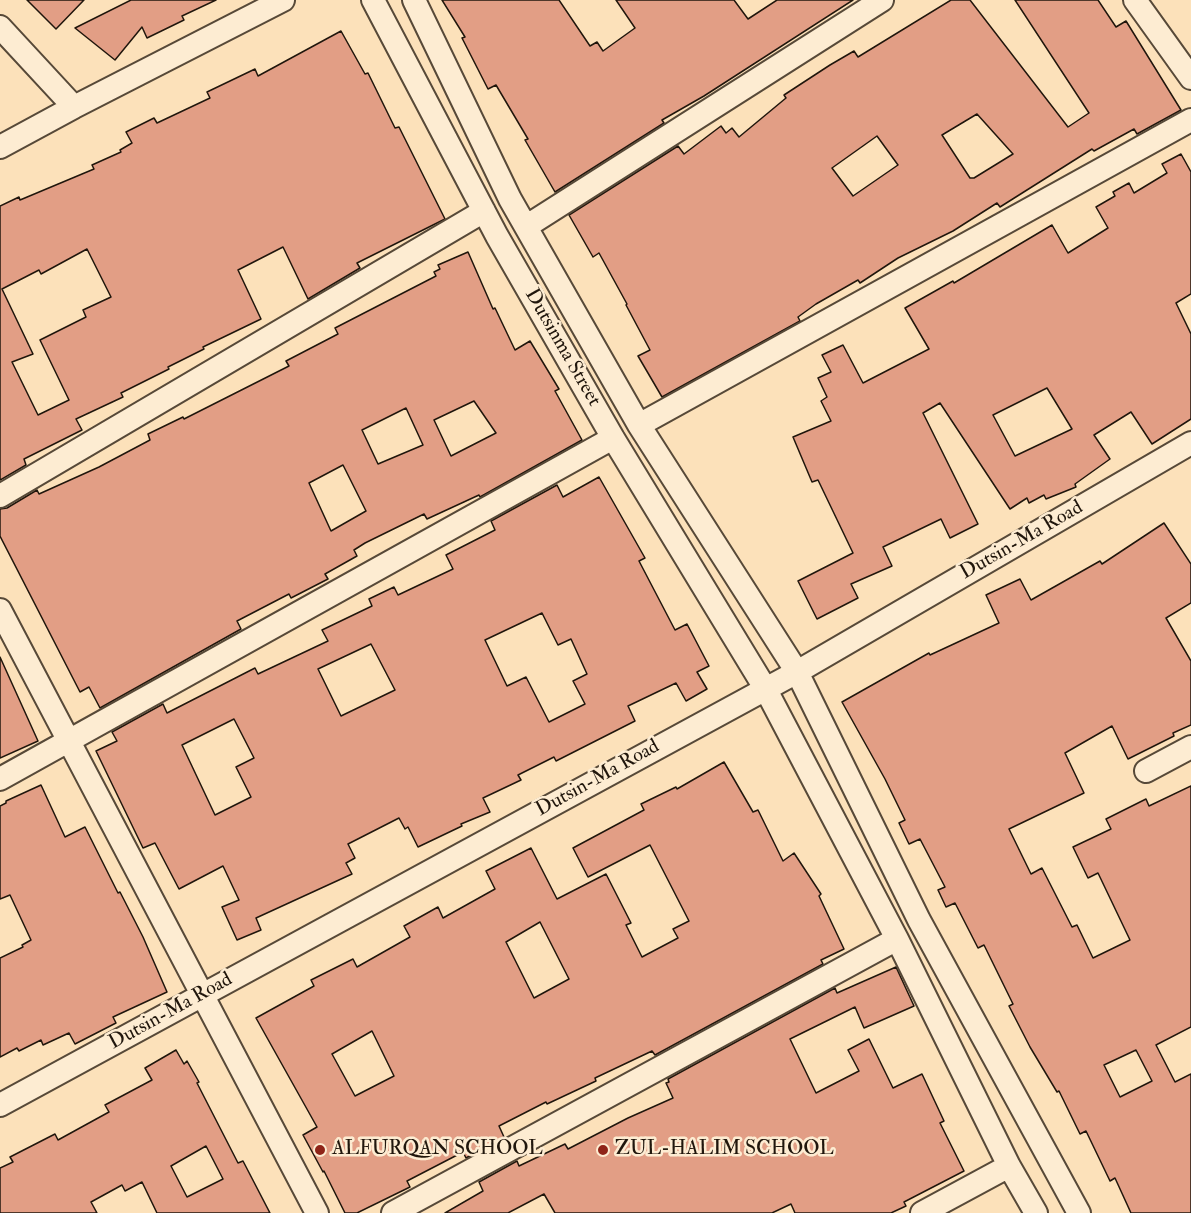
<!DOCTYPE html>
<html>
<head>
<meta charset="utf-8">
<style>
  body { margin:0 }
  canvas { display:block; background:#fce1ba }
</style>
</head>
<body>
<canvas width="1191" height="1213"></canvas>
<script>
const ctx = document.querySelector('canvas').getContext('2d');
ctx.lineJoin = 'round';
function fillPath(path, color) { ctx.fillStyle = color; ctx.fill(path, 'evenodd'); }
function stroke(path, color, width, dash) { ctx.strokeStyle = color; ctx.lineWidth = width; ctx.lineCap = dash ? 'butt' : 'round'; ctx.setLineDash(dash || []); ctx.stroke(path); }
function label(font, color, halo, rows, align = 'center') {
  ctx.font = font + ' "IM FELL Double Pica",serif'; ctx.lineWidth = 5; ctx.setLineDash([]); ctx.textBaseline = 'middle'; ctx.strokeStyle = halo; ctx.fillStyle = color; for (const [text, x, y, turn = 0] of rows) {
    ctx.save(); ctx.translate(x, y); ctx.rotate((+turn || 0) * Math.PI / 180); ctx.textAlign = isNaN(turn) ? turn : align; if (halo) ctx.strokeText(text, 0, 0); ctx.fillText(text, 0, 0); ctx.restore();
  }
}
const building = new Path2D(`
  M 27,0 L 84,0 L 56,29 Z
  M 131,0 L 216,0 L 182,16 L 184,20 L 147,38 L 142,27 L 115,60 L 75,28 Z
  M 442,0 L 559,0 L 590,46 L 597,42 L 603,51 L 635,28 L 616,0 L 734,0 L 748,19 L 777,0 L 853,0 L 704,96 L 662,120 L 664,123 L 555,192 L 525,140 L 528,139 L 496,85 L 488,89 L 462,38 L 465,37 Z
  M 951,0 L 970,0 L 1068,127 L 1089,113 L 1015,0 L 1098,0 L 1116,27 L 1126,21 L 1181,110 L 1137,134 L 1134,129 L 1094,151 L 1092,149 L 1000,207 L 997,203 L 953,231 L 898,258 L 860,283 L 858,280 L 816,304 L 798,317 L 800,321 L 662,397 L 638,356 L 650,350 L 626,305 L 627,304 L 599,253 L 593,257 L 569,215 L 678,146 L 684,154 L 721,126 L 726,133 L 732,128 L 739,137 L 786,98 L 784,95 L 830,65 L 854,51 L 858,57 ZM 977,114 L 1013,154 L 974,178 L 970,178 L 942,135 ZM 877,136 L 898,165 L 853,196 L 832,168 Z
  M 341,31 L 365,74 L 368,73 L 395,128 L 399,127 L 445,219 L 357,263 L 360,268 L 308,299 L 283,247 L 238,270 L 261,319 L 203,347 L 204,349 L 168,367 L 169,369 L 121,393 L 123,397 L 76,419 L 82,430 L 24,459 L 26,465 L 0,480 L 0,206 L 19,197 L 20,200 L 94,169 L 92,165 L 121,152 L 120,150 L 132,143 L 126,132 L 154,118 L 157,123 L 210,98 L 207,92 L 255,69 L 258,76 ZM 87,249 L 111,297 L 83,310 L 86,317 L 40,340 L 69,400 L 38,415 L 12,362 L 33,354 L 2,289 L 39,270 L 41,274 Z
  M 1181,154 L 1191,172 L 1191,294 L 1176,303 L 1191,334 L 1191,419 L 1152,444 L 1131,412 L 1094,435 L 1110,459 L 1075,484 L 1076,487 L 1046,499 L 1044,495 L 1029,503 L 1027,498 L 1010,509 L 940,403 L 923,413 L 978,524 L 950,538 L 941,519 L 883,547 L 892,566 L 851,584 L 858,598 L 817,619 L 798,581 L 853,553 L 818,480 L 812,482 L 793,437 L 831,421 L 821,401 L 827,397 L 818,378 L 831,372 L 822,355 L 843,345 L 863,383 L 929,349 L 905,308 L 953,281 L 954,283 L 1052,225 L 1068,253 L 1108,228 L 1096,207 L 1115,196 L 1113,192 L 1129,183 L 1134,193 L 1167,173 L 1162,164 ZM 1047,388 L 1072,429 L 1015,456 L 993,415 Z
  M 468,252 L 493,309 L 495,308 L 515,350 L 530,341 L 559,389 L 555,391 L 582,440 L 480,497 L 479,495 L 427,519 L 424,514 L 365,543 L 354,550 L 357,556 L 325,574 L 328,579 L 291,598 L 289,594 L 237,621 L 241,629 L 100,708 L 89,687 L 80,692 L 0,536 L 0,509 L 7,508 L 37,490 L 39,494 L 99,467 L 150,440 L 148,434 L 183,417 L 184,419 L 289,366 L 286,361 L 338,334 L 335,328 L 436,276 L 434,272 L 440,269 L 438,265 ZM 474,401 L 496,433 L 451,456 L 434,420 ZM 406,408 L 423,445 L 378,464 L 362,430 ZM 343,465 L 366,511 L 331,531 L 309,483 Z
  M 599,477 L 645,558 L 639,561 L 675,630 L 687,624 L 709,666 L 697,672 L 707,689 L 686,701 L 676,683 L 628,706 L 635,721 L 556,761 L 554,757 L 518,775 L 521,780 L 483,798 L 490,812 L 461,824 L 462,826 L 418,847 L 408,827 L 405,829 L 399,818 L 348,844 L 355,858 L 346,863 L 352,874 L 256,918 L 261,930 L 237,940 L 222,907 L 239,900 L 223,866 L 179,889 L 155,843 L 143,848 L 96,751 L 117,741 L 112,732 L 163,704 L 167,713 L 255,668 L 258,674 L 328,641 L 322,630 L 372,606 L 369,599 L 394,587 L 398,595 L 453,569 L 446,555 L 495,530 L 491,521 L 557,485 L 563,497 ZM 542,613 L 558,645 L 571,639 L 587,674 L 573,681 L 585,704 L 549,722 L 526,677 L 507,686 L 485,640 ZM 371,644 L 395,690 L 341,716 L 318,669 ZM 234,719 L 254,758 L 236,767 L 251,797 L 215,815 L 182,745 Z
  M 1164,523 L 1191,564 L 1191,603 L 1166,618 L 1191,661 L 1191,725 L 1173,733 L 1174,736 L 1128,759 L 1112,726 L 1065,753 L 1084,793 L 1009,829 L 1031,874 L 1042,868 L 1072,927 L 1077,925 L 1093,958 L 1130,940 L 1098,873 L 1088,878 L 1073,847 L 1111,829 L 1106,819 L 1146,799 L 1149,806 L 1191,786 L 1191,1027 L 1156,1045 L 1175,1082 L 1191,1074 L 1191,1213 L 1131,1213 L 1115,1178 L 1110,1181 L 1086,1131 L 1080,1134 L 1059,1091 L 1057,1092 L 1030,1047 L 1009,1006 L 1013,1004 L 984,945 L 978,948 L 955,903 L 946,907 L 938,890 L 945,887 L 920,839 L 909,844 L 899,823 L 905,820 L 885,779 L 842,702 L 929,653 L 930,655 L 999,623 L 986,595 L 1020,579 L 1031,600 L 1100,561 L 1102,564 ZM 1136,1050 L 1152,1081 L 1120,1097 L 1104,1065 Z
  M 0,657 L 38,741 L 0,758 Z
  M 724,762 L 753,812 L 758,810 L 783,861 L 794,853 L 821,894 L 819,896 L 844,949 L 821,960 L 823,964 L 655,1055 L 652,1051 L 595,1078 L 596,1081 L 547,1104 L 546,1102 L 499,1126 L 504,1137 L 466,1158 L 463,1152 L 407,1181 L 410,1187 L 357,1213 L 345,1213 L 324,1171 L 323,1172 L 303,1135 L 317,1127 L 256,1018 L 314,986 L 311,980 L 353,959 L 357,967 L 410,937 L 404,926 L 438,907 L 443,918 L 495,889 L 486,871 L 531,848 L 557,899 L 606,874 L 631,923 L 626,925 L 642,957 L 678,938 L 673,929 L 689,921 L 650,845 L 588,877 L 573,848 L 644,810 L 641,804 L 676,787 L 677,789 ZM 540,922 L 569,979 L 534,998 L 506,942 ZM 372,1031 L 394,1076 L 355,1096 L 332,1054 Z
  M 41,785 L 65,837 L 85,827 L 118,893 L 120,892 L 143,937 L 167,992 L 113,1017 L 116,1023 L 75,1044 L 69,1033 L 43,1045 L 41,1040 L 19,1051 L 17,1048 L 0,1057 L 0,958 L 23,947 L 22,945 L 31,940 L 10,895 L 0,899 L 0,806 L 6,803 L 6,801 Z
  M 896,967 L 914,1006 L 864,1028 L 855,1007 L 790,1039 L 816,1093 L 859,1071 L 848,1050 L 869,1039 L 893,1088 L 922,1074 L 944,1121 L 940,1123 L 964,1171 L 904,1202 L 906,1206 L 891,1213 L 795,1213 L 791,1204 L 772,1213 L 555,1213 L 544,1194 L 508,1213 L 445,1213 L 483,1191 L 479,1182 L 517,1161 L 519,1166 L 565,1144 L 568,1149 L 628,1118 L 673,1098 L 666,1083 L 669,1082 L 668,1079 L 835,988 L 837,993 Z
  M 176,1050 L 184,1064 L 187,1061 L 199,1082 L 197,1083 L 238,1163 L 243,1161 L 270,1213 L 157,1213 L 142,1182 L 125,1191 L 122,1185 L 91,1202 L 97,1213 L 0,1213 L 0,1168 L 13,1162 L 10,1157 L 55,1134 L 58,1140 L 109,1112 L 105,1105 L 152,1080 L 145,1068 ZM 206,1146 L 223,1179 L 187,1197 L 171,1166 Z`);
const minor = new Path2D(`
  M 373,0 L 497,236 L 613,438 L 765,688 L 897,939 L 1009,1166 L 1036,1213
  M 414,0 L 510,199 L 639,425 L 797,672 L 919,920 L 1079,1213
  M 1135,0 L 1191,78
  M 0,27 L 74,107
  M 0,147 L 74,107 L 283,0
  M 527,226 L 882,0
  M 639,425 L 1191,120
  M 0,496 L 484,211
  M 0,610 L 317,1213
  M 1146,771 L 1191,747
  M 0,779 L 613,438
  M 0,1105 L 797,672 L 1191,443
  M 393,1213 L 897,939
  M 922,1213 L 1009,1166`);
const markers = [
  [320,1150,6,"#8f2418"],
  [603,1150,6,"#8f2418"]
];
const streetNames = [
  ["Dutsinma Street",562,348,60],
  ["Dutsin-Ma Road",1022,541,-30],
  ["Dutsin-Ma Road",598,779,-29],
  ["Dutsin-Ma Road",171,1012,-29]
];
const poiNames = [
  ["ALFURQAN SCHOOL",332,1150],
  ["ZUL-HALIM SCHOOL",615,1150]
];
fillPath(building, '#e29e85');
stroke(building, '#20160c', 1.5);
stroke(minor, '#574938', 26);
stroke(minor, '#fdecd2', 22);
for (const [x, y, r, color] of markers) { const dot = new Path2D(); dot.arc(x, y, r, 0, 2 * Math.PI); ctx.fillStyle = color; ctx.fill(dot); stroke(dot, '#fdecd2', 2); }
label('20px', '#20160c', '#fdecd2', streetNames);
label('20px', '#20160c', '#fdecd2', poiNames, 'left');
</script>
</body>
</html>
